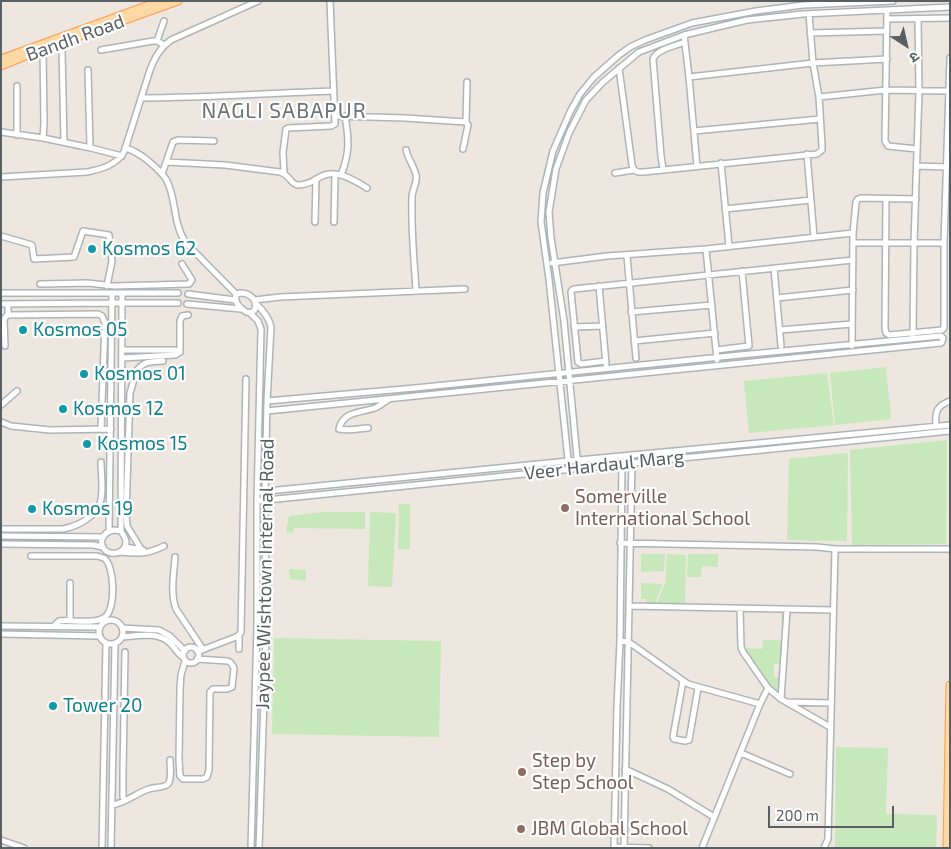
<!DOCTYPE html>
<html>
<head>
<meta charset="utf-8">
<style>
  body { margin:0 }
  #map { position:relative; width:951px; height:849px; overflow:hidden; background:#eee7e0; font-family:"Exo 2","Noto Sans Devanagari",sans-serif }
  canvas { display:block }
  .frame { position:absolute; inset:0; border:2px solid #596063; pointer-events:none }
  .north { position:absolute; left:881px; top:20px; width:50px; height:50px; -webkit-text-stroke:4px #fff; paint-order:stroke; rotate:145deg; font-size:14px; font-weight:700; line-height:20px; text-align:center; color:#596063 }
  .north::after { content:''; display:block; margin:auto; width:18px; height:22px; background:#596063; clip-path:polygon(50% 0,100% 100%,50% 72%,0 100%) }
  .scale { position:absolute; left:768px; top:806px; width:126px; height:22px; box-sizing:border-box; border:2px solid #596063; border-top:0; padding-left:6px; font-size:15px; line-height:18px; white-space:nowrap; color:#596063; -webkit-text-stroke:4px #fff; paint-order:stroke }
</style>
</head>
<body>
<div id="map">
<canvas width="951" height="849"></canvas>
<div class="frame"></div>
<div class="north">उ</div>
<div class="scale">200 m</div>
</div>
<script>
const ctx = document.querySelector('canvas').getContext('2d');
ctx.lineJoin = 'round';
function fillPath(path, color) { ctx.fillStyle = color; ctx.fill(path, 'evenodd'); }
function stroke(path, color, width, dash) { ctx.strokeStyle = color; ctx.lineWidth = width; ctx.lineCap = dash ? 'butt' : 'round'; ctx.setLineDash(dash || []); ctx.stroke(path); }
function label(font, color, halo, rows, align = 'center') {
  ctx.font = font + ' "Exo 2",sans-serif'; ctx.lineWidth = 4.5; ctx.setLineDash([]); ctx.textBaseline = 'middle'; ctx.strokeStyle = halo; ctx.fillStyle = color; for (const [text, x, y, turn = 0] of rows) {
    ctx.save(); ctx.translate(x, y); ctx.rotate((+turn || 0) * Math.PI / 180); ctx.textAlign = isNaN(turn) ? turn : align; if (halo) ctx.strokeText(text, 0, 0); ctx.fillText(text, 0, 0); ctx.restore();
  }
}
const green = new Path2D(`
  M 886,367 L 891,419 L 835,425 L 830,373 Z
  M 827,373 L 834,425 L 749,433 L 744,381 Z
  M 947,440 L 946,544 L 852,545 L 850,450 Z
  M 848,453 L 847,541 L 787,540 L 789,459 Z
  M 399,504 L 410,504 L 410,549 L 398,549 Z
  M 323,512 L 365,512 L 365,529 L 294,528 L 293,533 L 286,532 L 289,516 Z
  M 370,512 L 396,513 L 392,587 L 368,586 Z
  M 641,554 L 665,554 L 664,571 L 641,572 Z
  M 667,554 L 686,555 L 685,604 L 656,604 L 665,584 Z
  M 688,554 L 718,554 L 718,567 L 702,566 L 701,577 L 687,577 Z
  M 289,569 L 306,570 L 306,581 L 290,579 Z
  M 641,583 L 663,584 L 655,603 L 646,603 L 646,599 L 641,599 Z
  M 781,611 L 786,611 L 782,664 L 774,664 L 774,677 L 778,678 L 779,674 L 781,674 L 780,697 L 768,687 L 743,649 L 747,648 L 762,649 L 763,640 L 782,640 Z
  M 274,638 L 441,641 L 439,737 L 272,734 Z
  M 836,747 L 888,748 L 886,814 L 937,815 L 936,848 L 835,848 Z`);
const minor = new Path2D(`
  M 887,10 L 885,141 L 888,146 L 917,149
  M 887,19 L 950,18
  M 810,33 L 887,31
  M 684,35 L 689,77 L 697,166
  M 157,41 L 164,21
  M 43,49 L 44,123 L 43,138
  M 62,50 L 64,142
  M 101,50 L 153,41 L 157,41 L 164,45
  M 619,68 L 632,165 L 634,170
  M 88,70 L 90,147
  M 689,77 L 813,63 L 887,59
  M 17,86 L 17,135
  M 819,97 L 886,90 L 949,91
  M 141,98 C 205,98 270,93 334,91
  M 335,116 L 405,118 L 466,122 L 468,125 L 463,149
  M 466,122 L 467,82
  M 694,131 L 820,119
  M 1,132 L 43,138 L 91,148 L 122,156
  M 125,148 C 134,150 139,154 146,159 C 153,165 161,171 166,179 C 177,198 172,223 186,243 L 236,294
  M 406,150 C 408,159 414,166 416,175 C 418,182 412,190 412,197 C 411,228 414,260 416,290
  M 807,154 L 814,237
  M 166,162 L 225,165 L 280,172 C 290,175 291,185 298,185 C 307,185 313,181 320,177 C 335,168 354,180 367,188
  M 721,163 L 729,246
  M 917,166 L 947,167
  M 663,169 L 661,156 L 653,59 C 657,49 675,46 685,42
  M 284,173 L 283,152 L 286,129 L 288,128 L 331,126 L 335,124 L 330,1
  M 615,173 L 634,170 L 638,172 L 644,172 L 817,154 L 822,150 L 822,145 L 819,97 L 813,63 L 809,14
  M 162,174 L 173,142 L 178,140 L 214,141
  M 341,175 C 350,153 349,139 345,116
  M 1,177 L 87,172 C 102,169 116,165 124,152 L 150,70 C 155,57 160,48 171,40 L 258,1
  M 886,199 L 885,328 L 886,333 L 889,335 L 942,330 L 944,328 L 944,243 L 950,58
  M 725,209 L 811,200
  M 315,222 L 316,179
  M 334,222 L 335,174
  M 1,236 L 32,245 L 34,259 L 74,257 L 83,231 L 109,235 L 112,261 L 107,286
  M 853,243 L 944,243
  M 706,249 L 717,360
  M 627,256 L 636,358
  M 552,263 L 607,256 L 706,249 L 853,233
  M 774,268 L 781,346
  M 40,284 L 88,283 L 114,286 L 189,284 L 192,280 L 182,264
  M 599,286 L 606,364
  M 1,293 L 178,293
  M 240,293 C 263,293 258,324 241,308 C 236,304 235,300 236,294 Z
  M 188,294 L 235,300
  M 777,298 L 853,290
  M 255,300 L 280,297 L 465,289
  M 1,304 L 112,303 L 178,303
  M 8,304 L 8,314 L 9,315 L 98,314 L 102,316 L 105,323 L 101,429
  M 187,304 L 241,309
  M 256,304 C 263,310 269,318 271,327 L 267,401 L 265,499 L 266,639 L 259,848
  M 631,312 L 712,305
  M 250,313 L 258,321 L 261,329 L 257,501 L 257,627 L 251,848
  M 574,327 L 603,326
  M 780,330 L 852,324
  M 913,336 L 914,243 L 919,91 L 918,19
  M 634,341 L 715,333
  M 5,346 L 4,319 L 8,314
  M 852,346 L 853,233 L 856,202 L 858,199 L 861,198 L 916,199
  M 122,350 L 175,350 L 180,352
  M 716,350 L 749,346 L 742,271
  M 180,352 L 180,321 L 182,316 L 188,315
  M 122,358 L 175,355 L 180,352
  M 606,361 L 581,364 L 578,362 L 571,292 L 572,290 L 574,289 L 853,260
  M 122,371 L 132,373 L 135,376 L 130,393 L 126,514 L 127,526 L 141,549
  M 134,374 C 143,361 148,362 163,361
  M 267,401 L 415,388 L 740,355 L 941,336 L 943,338 L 942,342 L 941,343 L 267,411
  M 1,405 L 17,391
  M 1,422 L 11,426 L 50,430 L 111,429
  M 936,426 C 935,412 936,406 950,401
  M 368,428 C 357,429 349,431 339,429 C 343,411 360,413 375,408 C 380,406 384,402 389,399
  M 578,468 L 564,321 L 551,238 L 549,212 L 556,169 L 569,133 L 586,100 L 603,82 L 639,52 L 684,35 L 747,20 L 803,14 L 950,7
  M 569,469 L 549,279 L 541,222 L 543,193 L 553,151 L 570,112 L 580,94 L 594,77 L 619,55 L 630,47 L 645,40 L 692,23 L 756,11 L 803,5 L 893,1
  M 258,492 L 568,461 L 950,425
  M 257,501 L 950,431
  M 1,529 L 63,529 C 73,527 81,524 88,518 C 91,516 95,513 97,510 C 105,499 101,474 101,462
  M 114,530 L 121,531 C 123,535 126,538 126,542 C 125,559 98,556 102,539 C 104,534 108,531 114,530 Z
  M 109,531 L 112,293
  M 121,531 L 122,293
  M 1,536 L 103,537
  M 620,543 L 817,547 L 835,549 L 950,549
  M 1,544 L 93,545 L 103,547
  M 125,547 L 143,550
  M 120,552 C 138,554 148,554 164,546
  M 31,556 L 97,556 C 98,556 103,558 104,558 C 115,566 116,609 105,617 C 94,625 72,619 59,621 L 53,627
  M 175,557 C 174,573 170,593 176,609 L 202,648 L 202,650 L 197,651
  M 70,583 L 70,620
  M 629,606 L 833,610
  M 740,608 L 741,647 L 743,652 L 768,688 L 781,699 L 830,727
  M99 632a12 12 0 1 1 24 0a12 12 0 1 1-24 0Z
  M 1,626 L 100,627
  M 122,628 L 159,630 L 170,636 L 185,651
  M 1,634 L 100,636
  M 122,637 C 137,636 157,631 170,643 C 175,648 178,654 184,658
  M 620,641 L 628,642 L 633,645 L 688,684 L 760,704
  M183 655a8 8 0 1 1 16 0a8 8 0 1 1-16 0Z
  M 239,649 L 239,635
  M 202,650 L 236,637 L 239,635 L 241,632 L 246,379
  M 185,661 L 181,675 L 180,689 L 179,760 L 180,776 L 183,779 L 203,779 L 207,777 L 209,770 L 210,692 L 213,689 L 227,689 L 232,687 L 234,668 L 231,663 L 228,661 L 197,659
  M 683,681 L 673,737 L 674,739 L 685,741 L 689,740 L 698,688
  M 781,699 L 787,610
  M 787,702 L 831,703
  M 741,753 L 790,774
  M 625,769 L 668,789 L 714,817
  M 123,797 L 123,773 L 125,652
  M 112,805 C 126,803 136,793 149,789 C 154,787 164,788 168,784 C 172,780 170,765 170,760
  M 1,840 L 24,848
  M 614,847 L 649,848
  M 102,848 L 106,643
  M 111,848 L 115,643
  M 614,848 L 617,707 L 620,641 L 622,461
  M 624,848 L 632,461
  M 702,848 L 760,704 L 768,688
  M 824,848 L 828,839 L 835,549`);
const major = new Path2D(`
  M 1,59 L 160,1
  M 1,66 L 33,53 L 178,1
  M 947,848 L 950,685`);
const markers = [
  [92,249,5,"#0f9aa8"],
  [23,330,5,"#0f9aa8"],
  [84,374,5,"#0f9aa8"],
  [63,409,5,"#0f9aa8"],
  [87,444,5,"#0f9aa8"],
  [565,508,5,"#8d6e63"],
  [32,509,5,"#0f9aa8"],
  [53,706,5,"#0f9aa8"],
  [522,772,5,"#8d6e63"],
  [521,829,5,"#8d6e63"]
];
const streetNames = [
  ["Bandh Road",75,38,-20],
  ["Veer Hardaul Marg",604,465,-6],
  ["Jaypee Wishtown Internal Road",265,574,-89]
];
const cultureNames = [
  ["Kosmos 62",102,249],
  ["Kosmos 05",33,330],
  ["Kosmos 01",94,374],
  ["Kosmos 12",73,409],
  ["Kosmos 15",97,444],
  ["Kosmos 19",42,509],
  ["Tower 20",63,706]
];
const educationNames = [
  ["Somerville",575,497],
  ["International School",575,519],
  ["Step by",532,761],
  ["Step School",532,783],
  ["JBM Global School",531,829]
];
const quarterNames = [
  ["NAGLI SABAPUR",284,111]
];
fillPath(green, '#c6e8ba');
stroke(minor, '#afb4b8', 8);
stroke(major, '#fc9c4b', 9);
stroke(minor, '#fff', 5);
stroke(major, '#ffd8a4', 7);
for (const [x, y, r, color] of markers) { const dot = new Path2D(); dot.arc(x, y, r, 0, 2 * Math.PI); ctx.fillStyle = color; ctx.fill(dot); stroke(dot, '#fff', 2); }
label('19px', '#596063', '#fff', streetNames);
label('19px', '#0d838f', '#fff', cultureNames, 'left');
label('19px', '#785e54', '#fff', educationNames, 'left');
ctx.letterSpacing = '1px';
label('21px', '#6a7275', '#fff', quarterNames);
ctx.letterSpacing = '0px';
</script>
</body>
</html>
